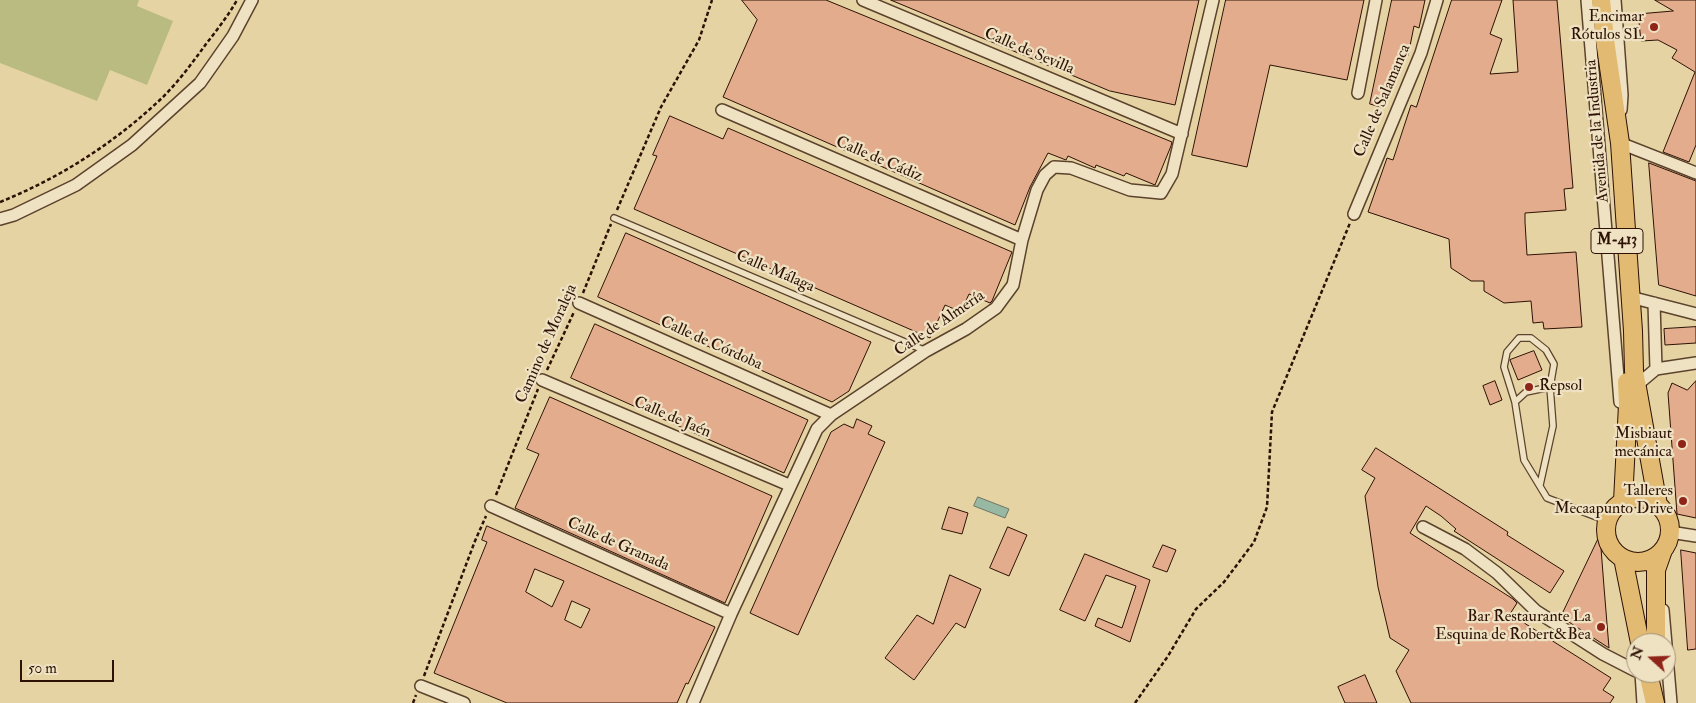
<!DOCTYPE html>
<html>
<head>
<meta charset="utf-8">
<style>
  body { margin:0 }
  #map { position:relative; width:1696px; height:703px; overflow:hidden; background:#e6d3a3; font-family:"IM FELL Double Pica",serif }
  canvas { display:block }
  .north { position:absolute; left:1626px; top:633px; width:50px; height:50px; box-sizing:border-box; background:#efe2c3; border:1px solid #a18e77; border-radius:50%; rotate:290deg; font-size:14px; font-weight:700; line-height:20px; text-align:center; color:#2d1104 }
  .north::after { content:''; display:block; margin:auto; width:18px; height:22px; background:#8f2418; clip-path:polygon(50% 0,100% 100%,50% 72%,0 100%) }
  .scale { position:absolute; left:20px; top:660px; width:94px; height:22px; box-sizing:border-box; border:2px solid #2d1104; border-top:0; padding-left:6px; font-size:15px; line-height:18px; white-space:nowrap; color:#2d1104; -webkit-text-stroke:4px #efe2c3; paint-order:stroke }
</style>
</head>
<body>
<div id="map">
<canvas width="1696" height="703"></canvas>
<div class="north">N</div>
<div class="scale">50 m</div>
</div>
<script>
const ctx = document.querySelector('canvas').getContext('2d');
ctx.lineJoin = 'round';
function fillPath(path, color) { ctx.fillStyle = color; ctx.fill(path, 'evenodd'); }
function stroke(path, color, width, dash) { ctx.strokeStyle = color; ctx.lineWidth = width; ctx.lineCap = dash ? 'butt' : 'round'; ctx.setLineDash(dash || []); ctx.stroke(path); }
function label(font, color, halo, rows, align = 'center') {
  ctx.font = font + ' "IM FELL Double Pica",serif'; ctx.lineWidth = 4.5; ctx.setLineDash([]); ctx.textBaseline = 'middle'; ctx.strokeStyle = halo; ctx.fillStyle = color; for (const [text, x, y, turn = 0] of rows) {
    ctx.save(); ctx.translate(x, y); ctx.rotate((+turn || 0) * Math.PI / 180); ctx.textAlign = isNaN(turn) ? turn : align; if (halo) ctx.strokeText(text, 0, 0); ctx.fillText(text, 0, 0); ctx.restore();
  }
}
const green = new Path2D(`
  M 0,0 L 139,0 L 137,6 L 173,21 L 147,85 L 110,70 L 97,101 L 0,63 Z`);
const water = new Path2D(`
  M 978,497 L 1009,509 L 1005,518 L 974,506 Z`);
const building = new Path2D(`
  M 742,0 L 826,0 L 1172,142 L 1171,146 L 1155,185 L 1126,173 L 1124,176 L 1096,165 L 1095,168 L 1068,156 L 1066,160 L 1048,153 L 1030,187 L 1015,225 L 723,97 L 757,20 Z
  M 891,0 L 1199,0 L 1175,105 L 1110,91 Z
  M 1226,0 L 1364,0 L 1347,80 L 1270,65 L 1247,167 L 1192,155 Z
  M 1392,0 L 1425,0 L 1419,28 L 1414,26 L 1408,56 L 1401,55 L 1395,84 L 1389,83 L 1384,108 L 1370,104 Z
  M 1452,0 L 1502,0 L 1490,34 L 1502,39 L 1490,74 L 1518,72 L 1513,0 L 1557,0 L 1573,188 L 1564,189 L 1566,210 L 1525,213 L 1525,222 L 1527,255 L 1576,252 L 1582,327 L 1544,329 L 1543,322 L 1533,323 L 1531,301 L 1504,303 L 1484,291 L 1484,281 L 1471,281 L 1451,268 L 1449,239 L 1368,212 L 1387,158 L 1393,160 L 1411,105 L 1416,107 Z
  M 1655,0 L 1696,0 L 1696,145 L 1689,162 L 1663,152 L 1695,72 L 1672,58 L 1677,50 L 1658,40 L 1641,41 L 1638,14 L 1673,11 Z
  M 670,116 L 723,139 L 728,128 L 1012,252 L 992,301 L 990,303 L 969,294 L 961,312 L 945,305 L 930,338 L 634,209 L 657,156 L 653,155 Z
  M 1649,163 L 1696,181 L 1696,296 L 1659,285 Z
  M 626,233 L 871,342 L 849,391 L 832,402 L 598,297 Z
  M 595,324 L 808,420 L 784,473 L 571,378 Z
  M 1696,327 L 1696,343 L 1665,345 L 1664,329 Z
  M 1534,351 L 1542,370 L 1518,380 L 1510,360 Z
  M 1495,381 L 1502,400 L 1490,405 L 1483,386 Z
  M 1696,381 L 1696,518 L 1677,514 L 1668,393 L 1672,383 L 1687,390 Z
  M 550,397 L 772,496 L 725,603 L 515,508 L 539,454 L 527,449 Z
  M 857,419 L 872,426 L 868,434 L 885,442 L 798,635 L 750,613 L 831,432 L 844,424 L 853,428 Z
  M 1376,448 L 1508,532 L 1507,535 L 1564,571 L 1550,593 L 1454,531 L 1456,529 L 1441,516 L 1426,506 L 1410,533 L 1513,599 L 1517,603 L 1510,614 L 1611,678 L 1603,690 L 1614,697 L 1610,703 L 1411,703 L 1396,671 L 1409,650 L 1390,638 L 1378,587 L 1365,496 L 1375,478 L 1362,470 Z
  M 949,507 L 968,513 L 962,534 L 942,529 Z
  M 487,526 L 715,627 L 688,684 L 686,683 L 677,703 L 507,703 L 434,673 L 487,542 L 482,540 ZM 535,569 L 564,581 L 552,607 L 526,592 ZM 572,601 L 590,609 L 581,628 L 565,620 Z
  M 1008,527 L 1027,535 L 1009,576 L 990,568 Z
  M 1600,535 L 1604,587 L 1609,648 L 1561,617 Z
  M 1163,545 L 1176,550 L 1167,572 L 1153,567 Z
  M 1681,550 L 1696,553 L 1696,649 L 1688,650 Z
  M 1085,554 L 1150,580 L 1130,642 L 1095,626 L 1098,618 L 1122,628 L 1136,586 L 1106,575 L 1085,621 L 1060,610 Z
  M 950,575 L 981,589 L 965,628 L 956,623 L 914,680 L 885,658 L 917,615 L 933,624 Z
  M 1365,675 L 1377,703 L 1345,703 L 1338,687 Z`);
const path = new Path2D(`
  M 0,202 C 60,178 116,142 163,97 C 179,81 193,62 206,44 C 217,30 228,16 237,0
  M 617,210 L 661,107 L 699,40 L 712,0
  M 583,293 L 611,224
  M 547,370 L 574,312
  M 496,495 L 538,389
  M 424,676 L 475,541 L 486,516
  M 413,703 L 416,695
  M 1135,703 L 1168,656 L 1196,609 L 1224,582 L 1254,542 L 1267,507 L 1272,412 L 1350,223`);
const service = new Path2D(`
  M 614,218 L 926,351
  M 1515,402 L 1504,367 L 1507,352 L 1519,338 L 1531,338 L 1546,350 L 1554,364 L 1550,387
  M 1540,485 L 1553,426 L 1550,387 L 1526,392 L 1515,402 L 1524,460 L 1547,498 L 1607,521`);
const minor = new Path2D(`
  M 863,0 L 1182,134
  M 1587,0 L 1620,402
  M 1615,0 L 1622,95 L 1621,110
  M 1358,93 L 1376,0
  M 722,110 L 1022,240
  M 1620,139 L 1620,143 L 1696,173
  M 1354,214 L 1421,53 L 1437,0
  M 0,219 L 14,215 L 76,185 L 132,145 L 200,83 L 233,36 L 252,0
  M 1630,297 L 1696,314
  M 579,303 L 831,415
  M 1654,303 L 1656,369
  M 542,380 L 789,485
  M 1637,385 L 1656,369 L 1696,363
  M 491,506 L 731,614
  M 1423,527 L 1465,549 L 1497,573 L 1536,611 L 1603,654 L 1636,671
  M 1670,532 L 1696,536
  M 1663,610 L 1671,703
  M 1641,673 L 1643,703
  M 421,686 L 464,703
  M 693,703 L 731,614 L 817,429 L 831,415 L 926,351 L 966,329 L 996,308 L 1013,285 L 1022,240 L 1037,190 L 1045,175 L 1054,167 L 1071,168 L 1130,190 L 1161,193 L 1172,174 L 1213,0`);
const primary = new Path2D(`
  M 1601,0 L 1605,40 L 1620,143 L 1633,331 L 1634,371 L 1658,505
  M1606 530a32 32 0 1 1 64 0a32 32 0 1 1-64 0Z
  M 1623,501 L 1628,405 L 1627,382
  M 1623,558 L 1640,643
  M 1656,643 L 1656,570 L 1663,550
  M 1648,673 L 1655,703`);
const markers = [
  [1654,27,5,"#8f2418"],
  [1529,387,5,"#8f2418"],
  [1682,444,5,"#8f2418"],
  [1683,501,5,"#8f2418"],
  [1601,627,5,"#8f2418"]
];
const shields = [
  [1617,241,52]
];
const shieldNames = [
  ["M-413",1617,241]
];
const poiNames = [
  ["Encimar",1644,18],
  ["Rótulos SL",1644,36],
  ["Repsol",1539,387,"left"],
  ["Misbiaut",1672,435],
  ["mecánica",1672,453],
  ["Talleres",1673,492],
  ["Mecaapunto Drive",1673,510],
  ["Bar Restaurante La",1591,618],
  ["Esquina de Robert&Bea",1591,636]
];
const streetNames = [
  ["Calle de Sevilla",1029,52,23],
  ["Calle de Salamanca",1383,101,-67],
  ["Avenida de la Industria",1598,131,-95],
  ["Calle de Cádiz",879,160,23],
  ["Calle Málaga",775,272,23],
  ["Calle de Almería",940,324,-34],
  ["Camino de Moraleja",547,344,-66],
  ["Calle de Córdoba",711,344,24],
  ["Calle de Jaén",672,418,23],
  ["Calle de Granada",618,545,24]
];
fillPath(green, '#babb81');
fillPath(water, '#97b8a3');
stroke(water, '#6d7563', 1);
fillPath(building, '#e3ad8d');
stroke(building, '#2d1104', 1);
stroke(service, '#5b422c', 8);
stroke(minor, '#5b422c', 14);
stroke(primary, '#2d1104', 20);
stroke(path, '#2d1104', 2.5, [4, 2.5]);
stroke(service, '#efe2c3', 5.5);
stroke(minor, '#efe2c3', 11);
stroke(primary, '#e3ba72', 18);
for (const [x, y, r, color] of markers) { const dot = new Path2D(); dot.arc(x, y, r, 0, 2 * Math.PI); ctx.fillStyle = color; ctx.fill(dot); stroke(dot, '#efe2c3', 2); }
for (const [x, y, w] of shields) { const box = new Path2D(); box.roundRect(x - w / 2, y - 12.5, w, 25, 4); ctx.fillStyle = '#efe2c3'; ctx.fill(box); stroke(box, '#2d1104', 1); }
label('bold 15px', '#2d1104', null, shieldNames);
label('16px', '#2d1104', '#efe2c3', poiNames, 'right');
label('16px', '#2d1104', '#efe2c3', streetNames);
</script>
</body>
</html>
